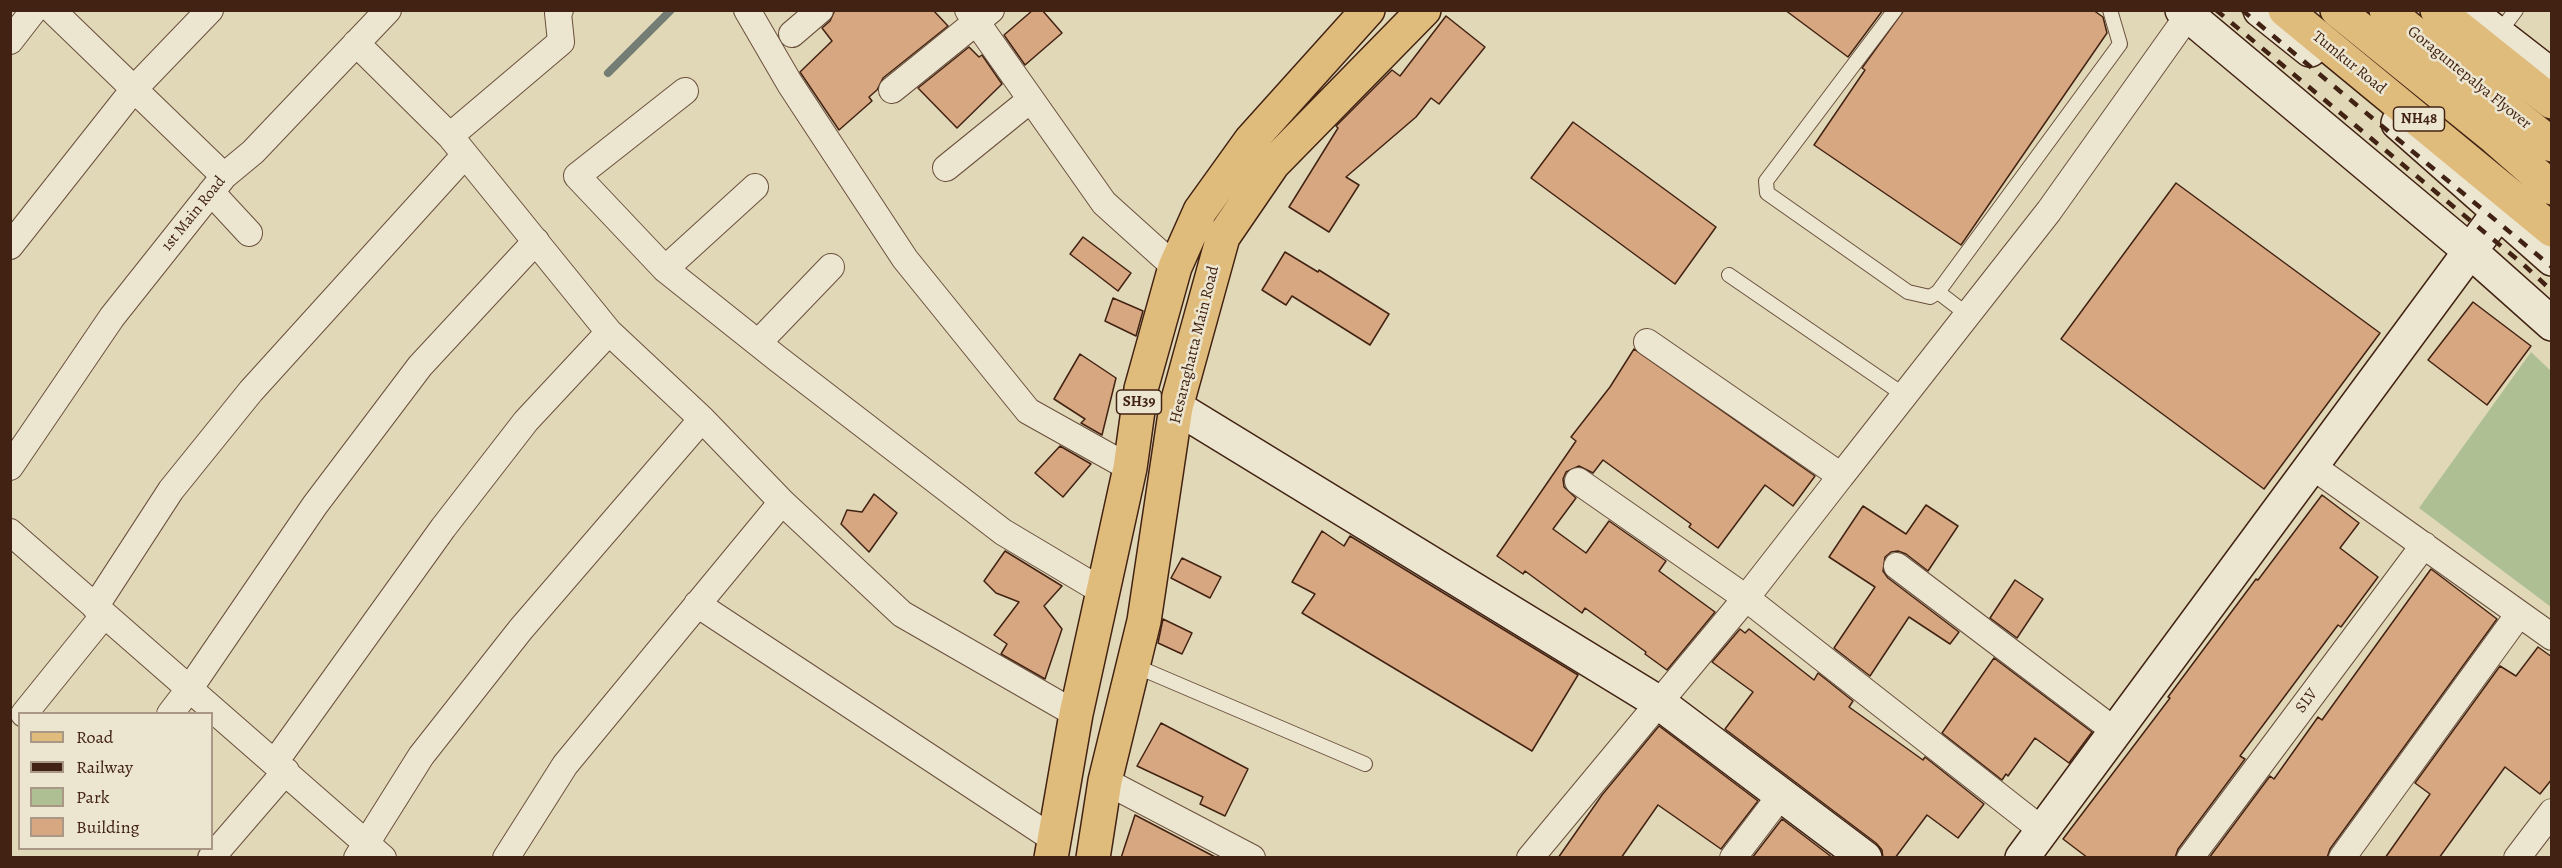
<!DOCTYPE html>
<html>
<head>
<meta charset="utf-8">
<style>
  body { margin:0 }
  #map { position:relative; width:2562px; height:868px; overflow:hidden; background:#e1d8b8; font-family:Alegreya,serif }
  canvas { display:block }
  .frame { position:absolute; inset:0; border:12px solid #422212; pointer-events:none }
  .legend { position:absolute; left:18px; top:712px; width:195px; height:138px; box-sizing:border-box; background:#ece6d1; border:2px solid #a89885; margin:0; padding:8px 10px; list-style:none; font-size:18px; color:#422212 }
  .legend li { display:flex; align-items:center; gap:12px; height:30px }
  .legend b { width:30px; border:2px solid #a89885 }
</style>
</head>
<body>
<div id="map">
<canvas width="2562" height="868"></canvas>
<div class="frame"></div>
<ul class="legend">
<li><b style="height:8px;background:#e0bc7c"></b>Road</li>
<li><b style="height:8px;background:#422212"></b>Railway</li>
<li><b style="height:16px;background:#aec093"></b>Park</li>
<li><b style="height:16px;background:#d7a781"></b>Building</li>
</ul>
</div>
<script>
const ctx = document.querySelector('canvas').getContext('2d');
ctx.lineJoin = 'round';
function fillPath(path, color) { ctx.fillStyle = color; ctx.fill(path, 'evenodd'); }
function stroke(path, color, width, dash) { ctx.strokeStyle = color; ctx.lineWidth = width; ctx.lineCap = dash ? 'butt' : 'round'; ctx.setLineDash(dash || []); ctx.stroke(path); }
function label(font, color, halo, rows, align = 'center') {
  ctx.font = font + ' Alegreya,serif'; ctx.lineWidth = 5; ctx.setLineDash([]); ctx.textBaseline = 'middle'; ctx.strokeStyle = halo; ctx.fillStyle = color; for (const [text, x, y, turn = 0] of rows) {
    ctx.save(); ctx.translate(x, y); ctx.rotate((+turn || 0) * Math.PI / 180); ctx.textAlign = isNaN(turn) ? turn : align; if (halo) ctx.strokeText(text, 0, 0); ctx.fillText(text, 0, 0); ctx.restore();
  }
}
const green = new Path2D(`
  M 2531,352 L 2551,371 L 2551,607 L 2419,508 Z`);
const stream = new Path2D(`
  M 608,73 L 671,10`);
const building = new Path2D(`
  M 835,10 L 933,10 L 948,26 L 883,78 L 877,90 L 869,97 L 872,101 L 839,130 L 800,72 L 832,41 L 822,28 L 830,21 Z
  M 1033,10 L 1042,10 L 1062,33 L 1025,65 L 1004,35 Z
  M 1785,10 L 1883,10 L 1848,57 Z
  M 1904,10 L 2093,10 L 2103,17 L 2107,33 L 1961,245 L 1814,145 L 1865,70 L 1862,68 Z
  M 1446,16 L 1485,47 L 1439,104 L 1431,98 L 1416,117 L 1346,177 L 1359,185 L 1329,232 L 1289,207 L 1338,128 L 1336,126 L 1392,70 L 1400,76 Z
  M 969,47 L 979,57 L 982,55 L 1002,84 L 957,128 L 918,88 Z
  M 1573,122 L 1716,227 L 1675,284 L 1531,178 Z
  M 2176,183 L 2380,333 L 2264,489 L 2061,339 Z
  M 1083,237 L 1131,273 L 1118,291 L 1070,254 Z
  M 1285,252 L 1318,272 L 1319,270 L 1389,314 L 1370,345 L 1292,296 L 1286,305 L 1262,290 Z
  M 1113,298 L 1143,311 L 1136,336 L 1105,321 Z
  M 2473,302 L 2531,346 L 2487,405 L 2428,360 Z
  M 1634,349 L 1815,476 L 1793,506 L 1765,485 L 1718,548 L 1689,527 L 1691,524 L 1603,460 L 1593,473 L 1579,466 L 1566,472 L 1563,479 L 1564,487 L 1576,498 L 1553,529 L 1586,553 L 1609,521 L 1666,561 L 1659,571 L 1715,612 L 1667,670 L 1645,654 L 1646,652 L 1585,608 L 1582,613 L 1525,571 L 1523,574 L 1497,556 L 1576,441 L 1571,437 L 1610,387 Z
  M 1080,354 L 1116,378 L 1102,435 L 1081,423 L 1085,419 L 1054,399 Z
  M 1060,446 L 1091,464 L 1063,497 L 1035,473 Z
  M 874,494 L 897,513 L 869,552 L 841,524 L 847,510 L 862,512 Z
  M 2322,495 L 2359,523 L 2340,548 L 2378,577 L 2341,627 L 2338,625 L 2240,756 L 2245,759 L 2178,849 L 2175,858 L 2088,858 L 2063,839 L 2170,698 L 2168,697 L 2256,579 L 2258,580 Z
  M 1926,505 L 1958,526 L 1928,571 L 1906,554 L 1898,551 L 1891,552 L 1885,557 L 1883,571 L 1888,578 L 1959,632 L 1950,644 L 1909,617 L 1870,676 L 1834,648 L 1875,587 L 1829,557 L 1863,506 L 1906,534 Z
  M 1322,531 L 1344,546 L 1350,536 L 1578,675 L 1532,751 L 1302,613 L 1315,594 L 1292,582 Z
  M 1005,551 L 1062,586 L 1044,606 L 1062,629 L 1045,679 L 1001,654 L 1007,644 L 994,635 L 1019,602 L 996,593 L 984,581 Z
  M 1182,558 L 1221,577 L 1210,598 L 1171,578 Z
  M 2431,569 L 2497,619 L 2330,849 L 2327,858 L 2209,858 L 2270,776 L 2274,779 L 2318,717 L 2322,720 Z
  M 2015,580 L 2043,599 L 2017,638 L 1990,618 Z
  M 1163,619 L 1192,633 L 1182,654 L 1158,643 Z
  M 1740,629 L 1745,633 L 1749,629 L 1814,680 L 1818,673 L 1853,701 L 1849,707 L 1923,760 L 1925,757 L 1984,804 L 1958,838 L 1927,815 L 1895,858 L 1883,858 L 1882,850 L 1876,843 L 1725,729 L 1753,692 L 1712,662 Z
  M 2538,647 L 2552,657 L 2552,779 L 2540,794 L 2505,767 L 2439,858 L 2385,858 L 2430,794 L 2415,783 L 2500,666 L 2516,676 Z
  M 1994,658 L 2092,732 L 2069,763 L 2035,738 L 2008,776 L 2006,774 L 2002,780 L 1942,733 Z
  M 1161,723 L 1248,769 L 1225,816 L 1200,804 L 1203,797 L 1137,766 Z
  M 1659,726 L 1758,801 L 1721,849 L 1658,805 L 1621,858 L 1558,858 L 1602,795 Z
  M 1135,815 L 1217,858 L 1121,858 Z
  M 1782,819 L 1833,858 L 1752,858 Z`);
const lane = new Path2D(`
  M 1895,10 L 1766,181 L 1767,193 L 1908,292 L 1930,297 L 1938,292 L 2120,44 L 2110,10
  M 2498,34 L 2516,10
  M 1729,275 L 1904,395
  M 1938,292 L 1968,315
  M 1133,665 L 1365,764`);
const street = new Path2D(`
  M 52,10 L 224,176
  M 747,10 L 790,84 L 905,259 L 1028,411 L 1130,468
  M 968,10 L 1104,203 L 1175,267
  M 792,34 L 820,10
  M 10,41 L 34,10
  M 356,43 L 450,136 L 609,332 L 702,419 L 782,502 L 902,614 L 1076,714
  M 892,90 L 991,10
  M 685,91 L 577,176 L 665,269 L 778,359 L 1003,532 L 1102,591
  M 450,136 L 561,42 L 558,13 L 560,10
  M 946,168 L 1030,100
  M 211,192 L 249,233
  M 10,246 L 134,89 L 210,10
  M 665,269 L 755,187
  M 758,343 L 831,267
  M 2312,466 L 2552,637
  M 10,467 L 112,317 L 224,176 L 253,152 L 388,10
  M 1841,476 L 2049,211 L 2192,10
  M 1578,481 L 1746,598 L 2042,830
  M 10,532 L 383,858
  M 1897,566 L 2115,731
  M 697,604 L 1055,840
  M 95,607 L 171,490 L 251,391 L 464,156
  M 24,714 L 104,615
  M 170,714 L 190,688 L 315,505 L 420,366 L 536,241
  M 275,762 L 443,528 L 526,421 L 609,332
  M 1105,781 L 1252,858
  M 211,858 L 286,771
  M 357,858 L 421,756 L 521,629 L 702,419
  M 506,858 L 565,765 L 782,502
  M 1530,858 L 1746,598 L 1841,476 L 1647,342
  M 1733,858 L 1781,795
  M 2190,858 L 2424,545
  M 2342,858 L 2519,614
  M 2517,858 L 2552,812`);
const secondary = new Path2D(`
  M 2182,10 L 2470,251 L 2552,324
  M 2260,10 L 2310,50
  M 2467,10 L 2552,76
  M 2398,123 L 2552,259
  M 1176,407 L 1658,702 L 1865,858
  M 2022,858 L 2499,212`);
const primary = new Path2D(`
  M 1051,858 L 1076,714 L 1130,468 L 1141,389 L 1175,267 L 1200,211 L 1251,140 L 1368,10
  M 1093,858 L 1105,781 L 1144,621 L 1176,407 L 1223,237 L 1273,164 L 1424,10`);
const highway = new Path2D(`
  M 2285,10 L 2552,230
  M 2337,10 L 2495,138 L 2552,188
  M 2386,10 L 2552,145
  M 2437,10 L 2552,102`);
const rail = new Path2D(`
  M 2216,10 L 2524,265 L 2552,291
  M 2242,10 L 2552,267`);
const shields = [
  [2419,119,51],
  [1139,402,45]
];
const shieldNames = [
  ["NH48",2419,119],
  ["SH39",1139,402]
];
const streetNames = [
  ["Tumkur Road",2349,63,39],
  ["Goraguntepalya Flyover",2469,78,39],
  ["1st Main Road",194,214,-51],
  ["Hesaraghatta Main Road",1195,345,-76],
  ["SLV",2307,701,-53]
];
fillPath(green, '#aec093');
stroke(stream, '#747d73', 8);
fillPath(building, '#d7a781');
stroke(building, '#422212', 1.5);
stroke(lane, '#6a503c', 16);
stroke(street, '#6a503c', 28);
stroke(secondary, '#422212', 36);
stroke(primary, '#422212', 36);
stroke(highway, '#422212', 36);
stroke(lane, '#ece6d1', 14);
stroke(street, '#ece6d1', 26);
stroke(secondary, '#ece6d1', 33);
stroke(primary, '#e0bc7c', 33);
stroke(highway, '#e0bc7c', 33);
stroke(rail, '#422212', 4.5, [10, 10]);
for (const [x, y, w] of shields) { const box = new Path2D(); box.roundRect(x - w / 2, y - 12, w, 24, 4.5); ctx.fillStyle = '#ece6d1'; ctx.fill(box); stroke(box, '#422212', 1.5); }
label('bold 15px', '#422212', null, shieldNames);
label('16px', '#422212', '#ece6d1', streetNames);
</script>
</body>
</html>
